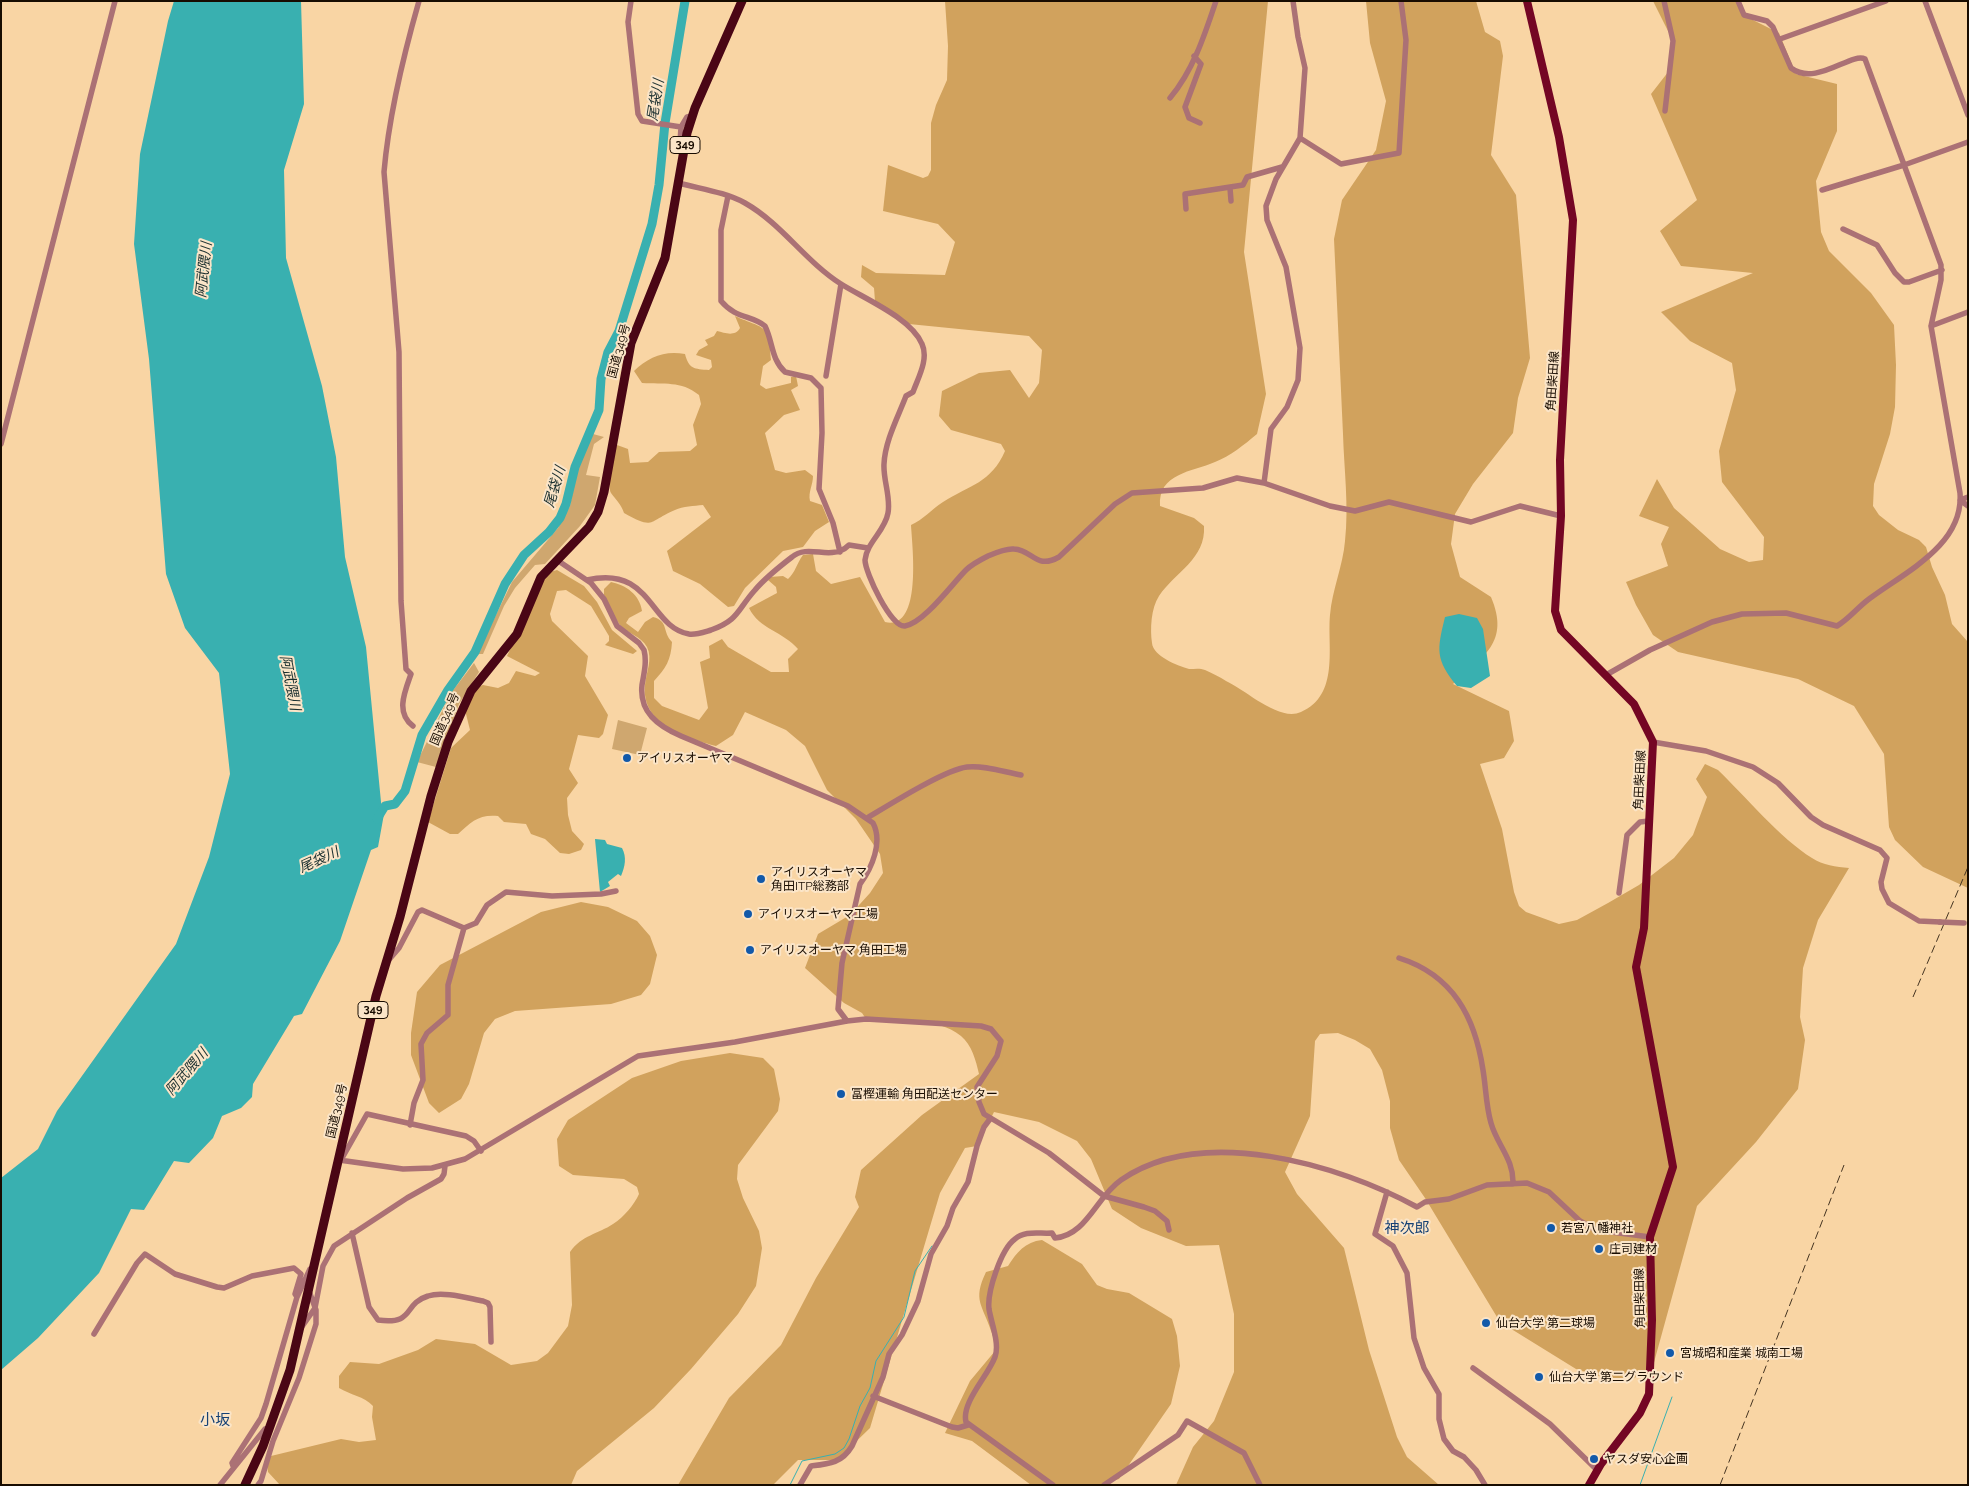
<!DOCTYPE html>
<html>
<head>
<meta charset="utf-8">
<style>
  body { margin:0 }
  #map { position:relative; width:1969px; height:1486px; overflow:hidden; background:#f9d5a4; font-family:Raleway,sans-serif }
  canvas { display:block }
  .frame { position:absolute; inset:0; border:2px solid #180c00; pointer-events:none }
</style>
</head>
<body>
<div id="map">
<canvas width="1969" height="1486"></canvas>
<div class="frame"></div>
</div>
<script>
const ctx = document.querySelector('canvas').getContext('2d');
ctx.lineJoin = 'round';
function fillPath(path, color) { ctx.fillStyle = color; ctx.fill(path, 'evenodd'); }
function stroke(path, color, width, dash) { ctx.strokeStyle = color; ctx.lineWidth = width; ctx.lineCap = dash ? 'butt' : 'round'; ctx.setLineDash(dash || []); ctx.stroke(path); }
function label(font, color, halo, rows, align = 'center') {
  ctx.font = font + ' Raleway,"Noto Sans JP",sans-serif'; ctx.lineWidth = 4; ctx.setLineDash([]); ctx.textBaseline = 'middle'; ctx.strokeStyle = halo; ctx.fillStyle = color; for (const [text, x, y, turn = 0] of rows) {
    ctx.save(); ctx.translate(x, y); ctx.rotate((+turn || 0) * Math.PI / 180); ctx.textAlign = isNaN(turn) ? turn : align; if (halo) ctx.strokeText(text, 0, 0); ctx.fillText(text, 0, 0); ctx.restore();
  }
}
const green = new Path2D(`
  M 593,434 L 604,437 L 594,444 L 586,475 L 600,477 L 595,505 L 580,526 L 545,564 L 535,565 L 515,588 L 504,606 L 483,654 L 477,654 L 512,582 L 558,528 L 570,506 L 577,469 Z
  M 474,663 L 479,672 L 459,704 L 436,767 L 417,762 L 451,693 Z
  M 618,720 L 647,728 L 640,755 L 612,749 Z`);
const forest = new Path2D(`
  M 945,1 L 1268,1 L 1244,252 L 1266,394 L 1257,434 C 1244,445 1230,456 1215,462 C 1192,472 1158,473 1160,506 L 1194,518 L 1204,526 C 1206,559 1175,572 1159,596 C 1151,608 1150,629 1152,643 C 1153,656 1178,666 1189,669 C 1195,669 1200,668 1205,670 C 1212,673 1220,677 1226,681 C 1246,690 1279,722 1301,712 C 1340,695 1327,646 1330,615 C 1332,590 1343,566 1345,541 C 1349,506 1344,469 1343,434 C 1340,369 1337,304 1334,239 L 1342,200 L 1376,150 L 1386,101 L 1370,43 L 1366,1 L 1476,1 L 1485,32 L 1500,41 L 1503,56 L 1491,155 L 1516,195 L 1530,358 L 1518,398 L 1513,433 L 1473,484 L 1455,514 L 1451,544 L 1460,577 L 1491,597 C 1510,642 1484,656 1453,684 L 1509,711 L 1514,741 L 1504,758 L 1480,764 L 1502,829 L 1514,892 L 1519,906 L 1526,912 L 1559,924 L 1577,920 L 1608,903 L 1639,885 L 1674,858 L 1693,835 L 1707,797 L 1696,779 L 1705,764 L 1718,770 C 1745,796 1781,839 1812,858 C 1823,865 1836,867 1849,868 L 1818,920 L 1803,968 L 1800,1017 L 1805,1040 L 1798,1089 L 1756,1142 L 1697,1206 L 1653,1366 L 1633,1379 L 1613,1380 L 1576,1369 L 1500,1322 L 1425,1198 L 1399,1160 L 1390,1128 L 1390,1101 L 1382,1070 L 1370,1049 L 1355,1040 L 1338,1033 L 1320,1034 L 1315,1041 L 1310,1116 L 1285,1172 L 1297,1194 L 1344,1248 L 1369,1350 L 1397,1437 L 1407,1457 L 1439,1485 L 1176,1485 L 1193,1447 L 1214,1421 L 1234,1372 L 1234,1314 L 1219,1245 L 1186,1246 L 1141,1228 L 1112,1209 L 1091,1159 L 1077,1141 L 1039,1122 L 994,1112 L 977,1146 L 965,1148 L 940,1193 L 870,1428 L 837,1460 L 798,1460 L 773,1485 L 678,1485 L 729,1398 L 781,1345 L 816,1278 L 859,1207 L 855,1197 L 861,1170 L 922,1115 L 979,1074 C 976,1061 972,1045 961,1036 C 936,1016 897,1021 866,1019 L 862,1013 L 844,1003 L 805,968 L 818,934 L 850,915 L 870,893 L 883,873 L 880,854 L 856,819 L 827,790 L 805,746 L 786,730 L 745,712 L 733,735 L 716,746 C 686,738 641,725 645,685 C 646,673 653,659 647,647 C 641,636 628,634 620,625 C 617,621 607,601 604,595 L 604,589 L 611,582 C 626,585 640,595 642,611 L 629,618 L 626,623 L 638,632 L 645,622 L 653,617 C 669,621 662,632 672,642 C 671,660 666,668 654,681 L 654,698 L 662,706 L 699,720 L 708,708 L 700,662 L 710,658 L 709,646 L 722,639 L 728,647 L 771,672 L 789,672 L 788,659 L 798,649 C 784,632 759,629 749,608 L 777,593 L 776,587 L 768,580 L 770,577 L 783,576 L 788,579 C 795,573 797,563 803,555 L 813,554 L 816,571 L 831,584 L 860,577 L 885,622 C 923,631 912,545 911,525 C 923,520 932,509 943,502 C 970,485 991,483 1005,451 L 1001,444 L 951,430 L 939,416 L 942,391 L 979,373 L 1010,370 L 1029,398 L 1039,383 L 1042,350 L 1029,336 L 909,324 L 875,301 L 874,288 L 861,277 L 862,265 L 876,273 L 945,275 L 955,242 L 938,224 L 883,211 L 888,165 L 923,178 L 928,176 L 931,170 L 931,123 L 936,105 L 947,80 L 948,46 Z
  M 1653,1 L 1738,1 L 1749,18 L 1779,33 L 1796,74 L 1837,84 L 1837,131 L 1816,181 L 1821,232 L 1829,251 L 1871,293 L 1894,325 L 1896,365 L 1895,407 L 1890,434 L 1874,484 L 1873,506 L 1879,515 L 1898,530 L 1919,540 L 1926,547 L 1932,567 L 1945,595 L 1952,624 L 1968,642 L 1968,888 L 1923,867 L 1895,840 L 1889,827 L 1884,754 L 1854,706 L 1798,679 L 1678,652 L 1653,635 L 1636,605 L 1626,582 L 1668,566 L 1661,544 L 1669,527 L 1639,516 L 1657,479 L 1674,508 L 1720,549 L 1749,562 L 1763,560 L 1764,537 L 1722,482 L 1719,451 L 1736,390 L 1732,363 L 1690,341 L 1661,312 L 1753,273 L 1681,266 L 1660,231 L 1697,200 L 1651,94 L 1672,67 L 1673,41 Z
  M 735,316 C 765,330 769,322 771,360 L 763,366 L 760,385 L 766,389 L 791,383 L 791,377 L 796,376 L 798,386 L 791,390 L 800,410 L 784,415 L 765,433 L 775,470 L 786,473 L 805,470 L 813,476 C 813,485 808,492 810,501 L 822,505 L 829,522 L 815,531 L 803,547 L 783,551 L 745,588 L 734,606 L 728,607 L 700,584 L 673,571 L 667,551 L 711,517 L 703,505 C 694,506 683,506 675,510 C 647,522 655,530 624,513 C 621,504 616,500 611,493 C 607,486 613,452 617,445 L 628,449 L 630,463 L 648,462 L 659,452 L 690,451 L 697,445 L 693,425 L 701,404 L 699,395 C 680,380 665,385 642,383 L 634,371 C 648,357 665,350 685,354 C 689,369 694,369 709,370 L 712,367 L 711,360 L 696,355 L 699,350 L 708,345 L 705,340 L 714,336 L 717,331 C 725,333 735,337 740,328 Z
  M 557,570 L 584,586 L 597,602 L 612,630 L 637,651 L 633,654 L 605,645 L 609,641 L 609,636 L 591,606 L 566,590 L 557,591 L 550,614 L 552,621 L 588,656 L 585,676 L 608,715 L 603,734 L 599,738 L 578,735 L 569,769 L 578,783 L 567,798 L 568,815 L 572,831 L 584,844 L 581,850 L 569,854 L 560,853 L 545,839 L 531,834 L 526,824 L 504,822 L 498,816 C 479,814 471,822 458,834 L 450,834 L 428,822 L 451,748 L 470,730 L 465,710 L 475,688 L 483,685 L 498,688 L 509,683 L 516,671 L 535,676 L 540,673 L 507,656 L 544,578 L 550,572 Z
  M 581,902 L 608,907 L 637,921 L 650,936 L 657,955 L 650,984 L 641,995 L 611,1004 L 515,1011 L 495,1019 L 484,1033 L 469,1084 L 461,1099 L 439,1113 L 429,1103 L 411,1055 L 411,1033 L 417,992 L 440,965 L 541,912 Z
  M 730,1053 L 763,1058 L 774,1069 L 780,1099 L 778,1111 L 738,1165 L 737,1179 L 743,1198 L 759,1231 L 762,1248 L 756,1286 L 738,1314 L 691,1369 L 654,1408 L 577,1471 L 571,1485 L 280,1485 L 268,1472 L 267,1463 L 271,1456 L 341,1439 L 359,1442 L 376,1440 L 372,1417 L 373,1406 C 364,1396 350,1395 339,1388 L 339,1376 L 350,1362 L 379,1364 L 418,1350 L 436,1339 L 475,1344 L 511,1365 L 537,1361 L 548,1353 L 568,1326 L 572,1305 L 570,1252 C 582,1235 598,1234 613,1224 C 624,1217 634,1205 639,1194 L 637,1187 L 624,1179 L 573,1175 L 559,1166 L 557,1139 L 568,1120 L 632,1078 L 681,1061 Z
  M 1042,1240 L 1082,1264 L 1097,1285 L 1107,1289 L 1129,1293 L 1172,1319 L 1177,1336 L 1180,1366 L 1171,1404 L 1119,1479 L 1099,1485 L 1031,1485 L 972,1441 L 945,1433 L 970,1381 L 995,1351 C 994,1344 994,1337 991,1331 C 983,1305 972,1301 986,1272 L 1008,1266 C 1017,1252 1025,1242 1042,1240 Z`);
const water = new Path2D(`
  M 174,1 L 301,1 L 304,104 L 284,170 L 286,258 L 322,386 L 336,457 L 345,557 L 366,647 L 381,802 L 384,814 L 378,847 L 371,850 L 340,941 L 302,1014 L 294,1016 L 253,1084 L 252,1097 L 241,1108 L 222,1116 L 213,1138 L 189,1163 L 174,1161 L 144,1210 L 131,1209 L 99,1273 L 38,1338 L 1,1370 L 1,1178 L 38,1149 L 57,1111 L 176,944 L 209,857 L 230,774 L 219,673 L 185,628 L 166,574 L 149,359 L 134,244 L 140,154 L 168,21 Z
  M 1459,614 L 1477,618 L 1483,629 L 1490,676 L 1471,688 L 1457,686 C 1435,659 1437,650 1445,617 Z
  M 595,839 L 605,840 L 607,844 L 622,848 C 627,857 625,867 621,876 L 618,874 L 608,882 L 610,886 L 600,892 Z`);
const stream = new Path2D(`
  M 790,1485 L 802,1461 L 835,1454 L 844,1448 L 849,1439 L 860,1406 L 870,1388 L 876,1361 L 904,1317 L 915,1271 L 932,1246
  M 1640,1485 L 1672,1397`);
const river = new Path2D(`
  M 377,819 L 385,806 L 395,804 L 405,791 L 422,735 L 448,690 L 475,652 L 505,584 L 524,555 L 549,532 L 560,518 L 566,504 L 575,467 L 599,410 L 601,379 L 608,352 L 619,331 L 652,224 L 659,185 L 665,123 L 685,1`);
const minor = new Path2D(`
  M 631,1 L 628,22 L 638,114 L 642,121 L 681,127 L 680,143 L 683,153
  M 1293,1 L 1298,37 L 1305,68 L 1300,138 L 1276,179 L 1266,206 L 1267,220 L 1286,267 L 1300,348 L 1298,380 L 1287,407 L 1271,429 L 1264,483 L 1330,506 L 1355,511 L 1389,502 L 1471,522 L 1520,506 L 1561,516
  M 1664,1 L 1673,41 L 1665,111
  M 1925,1 L 1968,115
  M 1780,39 L 1886,1
  M 1194,56 L 1201,64 L 1185,107 L 1189,118 L 1200,123
  M 1170,98 C 1193,71 1205,34 1216,1
  M 681,127 L 687,117 L 692,116
  M 1300,138 L 1341,164 L 1399,153 L 1406,40 L 1401,1
  M 679,183 C 701,189 725,192 745,203 C 782,224 805,261 841,284 C 865,299 911,318 922,344 C 929,359 918,378 913,392 L 906,396 C 898,417 885,441 884,464 C 883,480 891,497 888,513 C 885,531 867,542 865,560 C 865,572 891,628 905,626 C 924,623 952,584 966,570 C 972,564 980,560 988,556 C 995,553 1006,548 1014,549 C 1033,550 1036,570 1059,557 L 1115,504 L 1132,493 L 1203,488 L 1237,478 L 1264,483
  M 1230,188 L 1231,201
  M 1822,190 L 1904,165 L 1968,142
  M 728,196 L 721,230 L 721,301 C 736,319 752,315 765,326 C 773,342 771,359 785,372 L 811,378 L 821,388 L 822,433 L 819,489 L 833,523 L 840,552
  M 1186,209 L 1185,194 L 1243,185 L 1247,177 L 1282,167
  M 1843,229 L 1877,245 L 1895,273 L 1904,282 L 1909,282 L 1942,270
  M 1931,326 L 1968,312
  M 826,376 L 841,284
  M 1,444 L 115,1
  M 1960,500 L 1968,506
  M 1960,500 L 1968,497
  M 557,560 L 591,583 L 604,599 L 617,626 L 639,643 L 644,650 C 647,662 644,673 642,685 C 639,712 658,726 681,736 L 848,806 L 873,823 C 883,842 872,868 860,884 L 842,963 L 838,1009 L 847,1021
  M 587,580 C 652,565 649,627 689,634 C 696,635 704,632 711,630 C 739,620 737,610 755,590 C 765,578 779,567 792,557 C 806,545 825,557 840,551 C 843,550 847,547 849,545 L 868,548
  M 1606,675 L 1650,650 L 1712,622 L 1742,614 L 1786,613 L 1837,626 C 1849,619 1858,607 1869,599 C 1905,572 1964,545 1960,493 L 1931,326 L 1941,280 L 1941,265 L 1865,59 C 1851,52 1816,87 1791,68 L 1773,27 L 1767,21 L 1744,15 L 1738,1
  M 413,726 C 395,713 405,691 411,674 L 406,669 L 401,601 L 399,352 L 384,172 C 389,114 403,57 419,1
  M 1653,742 L 1706,751 L 1753,767 L 1778,783 L 1811,817 L 1823,825 L 1880,850 L 1887,858 L 1881,882 L 1882,889 L 1889,903 L 1919,921 L 1940,922
  M 867,818 C 889,805 944,770 967,767 C 984,765 1004,772 1021,775
  M 1619,893 L 1627,835 L 1640,822 L 1649,821
  M 1399,958 C 1453,975 1475,1017 1483,1070 C 1486,1088 1486,1106 1491,1123 C 1497,1145 1514,1159 1513,1184
  M 387,962 L 399,948 L 418,912 L 422,910 L 464,928 L 476,923 L 487,905 L 506,892 L 552,896 L 601,894 L 616,891
  M 410,1125 L 414,1103 L 423,1080 L 421,1044 L 427,1033 L 448,1015 L 448,985 L 464,928
  M 339,1160 L 403,1169 L 432,1168 L 465,1159 L 638,1056 L 735,1042 L 847,1021 L 866,1019 L 981,1026 L 991,1029 L 1001,1041 L 997,1056 L 977,1087 L 979,1102 L 984,1114 L 1049,1153 L 1104,1196 L 1144,1207 L 1155,1211 L 1167,1221 L 1169,1230
  M 341,1160 L 367,1114 L 466,1136 L 474,1141 L 481,1151
  M 1387,1192 L 1375,1234 L 1393,1246 L 1407,1273 L 1414,1338 L 1424,1368 L 1439,1394 L 1439,1419 L 1444,1439 L 1453,1451 L 1464,1457 L 1476,1470 L 1485,1485
  M 352,1233 L 369,1307 L 378,1320 C 416,1325 402,1304 428,1296 C 443,1291 467,1298 483,1301 L 488,1303 L 490,1307 L 491,1342
  M 301,1328 L 315,1308 L 323,1266 L 334,1246 L 407,1198 L 441,1179 L 444,1174 L 445,1166
  M 94,1334 L 137,1263 L 145,1254 L 175,1274 L 217,1287 L 224,1288 L 252,1276 L 294,1268 L 301,1274 L 295,1294 L 297,1297 L 310,1269
  M 1473,1368 L 1550,1424 L 1597,1470
  M 873,1396 L 952,1427 L 958,1428 L 968,1425
  M 233,1466 L 232,1463 L 261,1418 L 266,1404 L 297,1297
  M 220,1485 L 265,1429 L 270,1428
  M 258,1485 L 261,1481 L 273,1441 L 299,1378 L 316,1324 L 316,1310 L 309,1291
  M 800,1485 L 811,1466 C 829,1464 842,1463 852,1446 L 883,1377 L 889,1354 L 902,1335 L 918,1301 L 931,1254 L 947,1226 L 953,1208 L 968,1182 L 977,1146 L 984,1127 L 990,1119
  M 1053,1485 L 966,1422 C 961,1403 988,1376 995,1357 C 1000,1344 991,1322 989,1309 C 987,1292 1001,1249 1015,1239 C 1025,1230 1039,1234 1052,1233 L 1055,1238 C 1087,1235 1096,1197 1121,1180 C 1202,1124 1338,1164 1417,1207 L 1425,1202 L 1449,1199 L 1487,1185 L 1527,1183 L 1549,1192 L 1580,1221 L 1596,1230 L 1650,1237
  M 1104,1485 L 1178,1435 L 1187,1421 L 1244,1453 L 1260,1485`);
const major = new Path2D(`
  M 1527,1 L 1559,137 L 1573,220 L 1560,460 L 1561,516 L 1555,611 L 1561,630 L 1634,704 L 1653,742 L 1644,928 L 1636,967 L 1673,1167 L 1650,1237 L 1652,1320 L 1649,1394 L 1640,1413 L 1601,1464 L 1589,1485`);
const highway = new Path2D(`
  M 245,1485 L 263,1446 L 290,1370 L 376,996 L 400,917 L 431,796 L 448,742 L 471,691 L 517,634 L 541,577 L 589,527 L 598,512 L 604,492 L 631,343 L 665,258 L 687,133 L 695,108 L 742,1`);
const rail = new Path2D(`
  M 1913,997 L 1968,867
  M 1720,1485 L 1844,1165`);
const minorBridge = new Path2D(`
  M 1940,922 L 1964,923`);
const markers = [
  [627,758,5,"#1259a9"],
  [761,879,5,"#1259a9"],
  [748,914,5,"#1259a9"],
  [750,950,5,"#1259a9"],
  [841,1094,5,"#1259a9"],
  [1551,1228,5,"#1259a9"],
  [1599,1249,5,"#1259a9"],
  [1486,1323,5,"#1259a9"],
  [1670,1353,5,"#1259a9"],
  [1539,1377,5,"#1259a9"],
  [1594,1459,5,"#1259a9"]
];
const shields = [
  [685,145,30],
  [373,1010,30]
];
const shieldNames = [
  ["349",685,145],
  ["349",373,1010]
];
const streetNames = [
  ["国道349号",619,351,-75],
  ["角田柴田線",1553,381,-86],
  ["国道349号",445,719,-67],
  ["角田柴田線",1640,780,-87],
  ["国道349号",337,1111,-77],
  ["角田柴田線",1640,1298,-91]
];
const poiNames = [
  ["アイリスオーヤマ",637,758],
  ["アイリスオーヤマ",771,872],
  ["角田ITP総務部",771,886],
  ["アイリスオーヤマ工場",758,914],
  ["アイリスオーヤマ 角田工場",760,950],
  ["冨樫運輸 角田配送センター",851,1094],
  ["若宮八幡神社",1561,1228],
  ["庄司建材",1609,1249],
  ["仙台大学 第二球場",1496,1323],
  ["宮城昭和産業 城南工場",1680,1353],
  ["仙台大学 第二グラウンド",1549,1377],
  ["ヤスダ安心企画",1604,1459]
];
const waterNames = [
  ["尾袋川",656,100,-81],
  ["阿武隈川",204,270,-84],
  ["尾袋川",555,487,-73],
  ["阿武隈川",290,683,79],
  ["尾袋川",319,860,-24],
  ["阿武隈川",187,1072,-49]
];
const quarterNames = [
  ["神次郎",1407,1228],
  ["小坂",215,1420]
];
fillPath(green, '#cfa76f');
fillPath(forest, '#d1a25d');
fillPath(water, '#39b0b0');
stroke(stream, '#39b0b0', 1);
stroke(river, '#39b0b0', 9);
stroke(minor, '#ab7175', 5.5);
stroke(major, '#740624', 8);
stroke(highway, '#4a0615', 9);
stroke(rail, '#453421', 1, [8, 4]);
stroke(minorBridge, '#ab7175', 5.5);
for (const [x, y, r, color] of markers) { const dot = new Path2D(); dot.arc(x, y, r, 0, 2 * Math.PI); ctx.fillStyle = color; ctx.fill(dot); stroke(dot, '#fbe5c8', 2); }
for (const [x, y, w] of shields) { const box = new Path2D(); box.roundRect(x - w / 2, y - 8.5, w, 17, 4); ctx.fillStyle = '#fbe5c8'; ctx.fill(box); stroke(box, '#180c00', 1); }
label('bold 11px', '#180c00', null, shieldNames);
label('12px', '#180c00', '#fbe5c8', streetNames);
label('12px', '#180c00', '#fbe5c8', poiNames, 'left');
label('italic 14px', '#1a2f2f', '#fbe5c8', waterNames);
label('15px', '#164174', '#fbe5c8', quarterNames);
</script>
</body>
</html>
